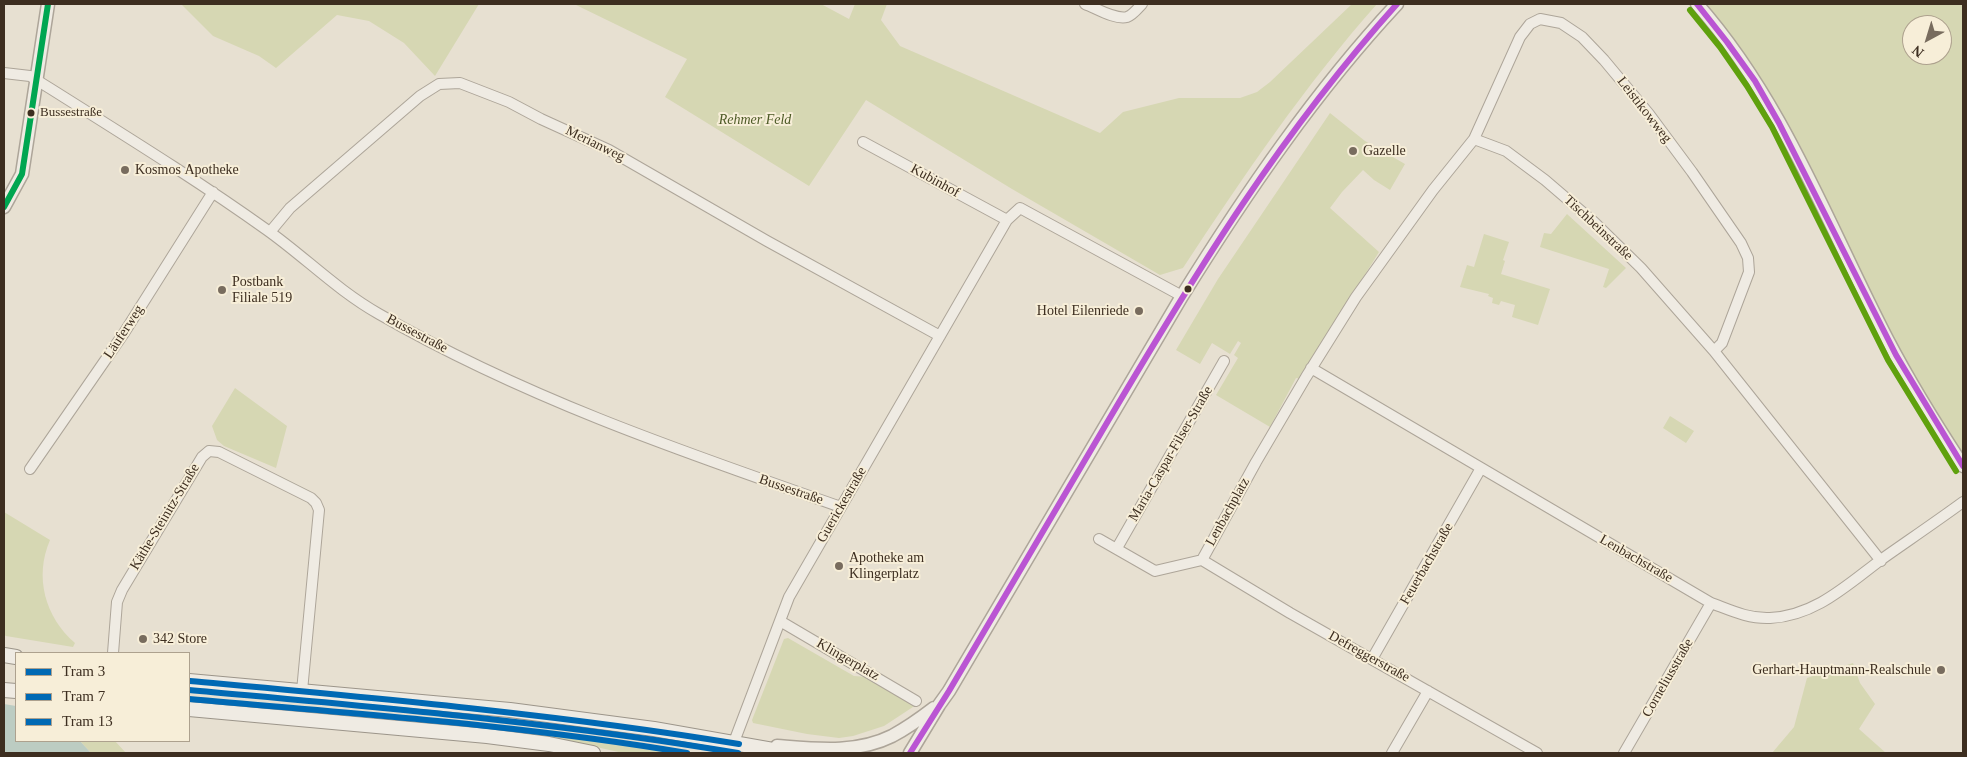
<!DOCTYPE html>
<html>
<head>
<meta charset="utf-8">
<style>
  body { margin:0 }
  #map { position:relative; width:1967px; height:757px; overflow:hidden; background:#e7e0d1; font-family:Georgia,serif }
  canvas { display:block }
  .frame { position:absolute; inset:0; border:5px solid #3d2e20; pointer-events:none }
  .legend { position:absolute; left:15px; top:652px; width:175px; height:90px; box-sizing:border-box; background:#f7eed8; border:1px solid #ada18e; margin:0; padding:6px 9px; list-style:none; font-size:15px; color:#3d2e20 }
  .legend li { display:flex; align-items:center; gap:10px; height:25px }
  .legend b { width:25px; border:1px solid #ada18e }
  .north { position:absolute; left:1902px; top:15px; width:50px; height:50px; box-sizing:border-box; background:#f7eed8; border:1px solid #ada18e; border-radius:50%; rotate:219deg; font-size:14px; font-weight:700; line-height:20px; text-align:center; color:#3d2e20 }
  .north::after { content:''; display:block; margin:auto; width:18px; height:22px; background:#786c5e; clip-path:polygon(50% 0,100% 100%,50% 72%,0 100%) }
</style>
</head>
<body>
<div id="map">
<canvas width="1967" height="757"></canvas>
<div class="frame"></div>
<ul class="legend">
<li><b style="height:6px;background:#0069b4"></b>Tram 3</li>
<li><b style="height:6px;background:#0069b4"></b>Tram 7</li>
<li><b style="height:6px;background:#0069b4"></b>Tram 13</li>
</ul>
<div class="north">N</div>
</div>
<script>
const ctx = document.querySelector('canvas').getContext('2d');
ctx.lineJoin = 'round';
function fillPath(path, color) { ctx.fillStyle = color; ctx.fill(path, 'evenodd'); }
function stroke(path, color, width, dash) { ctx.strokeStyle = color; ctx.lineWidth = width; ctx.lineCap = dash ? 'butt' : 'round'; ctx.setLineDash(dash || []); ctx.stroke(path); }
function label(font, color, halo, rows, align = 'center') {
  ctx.font = font + ' Georgia,serif'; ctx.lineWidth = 4; ctx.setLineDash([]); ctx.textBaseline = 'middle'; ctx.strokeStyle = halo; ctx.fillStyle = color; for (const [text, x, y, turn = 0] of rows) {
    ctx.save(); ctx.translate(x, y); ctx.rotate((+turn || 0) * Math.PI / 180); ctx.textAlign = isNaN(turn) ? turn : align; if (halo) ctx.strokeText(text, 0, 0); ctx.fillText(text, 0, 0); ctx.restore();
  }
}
const green = new Path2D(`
  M 181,4 L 479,4 L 435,76 L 404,43 L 369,21 L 337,15 L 276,68 L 259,56 L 213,36 Z
  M 574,4 L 821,4 L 849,19 L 855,4 L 887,4 L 881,20 L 900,46 L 1100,133 L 1123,112 L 1179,98 L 1240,98 L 1257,92 L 1270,82 L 1352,4 L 1377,4 C 1305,85 1243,177 1183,268 L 1160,275 L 1012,189 L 866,100 L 809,186 L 665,97 L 687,59 Z
  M 1697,4 L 1963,4 L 1963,466 L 1926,411 L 1784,130 ZM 1912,25 L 1942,25 L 1942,55 L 1912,55 Z
  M 1330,113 L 1365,141 L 1405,164 L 1390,190 L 1374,180 L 1363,170 L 1342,192 L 1330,208 L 1379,252 L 1300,379 L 1296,378 L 1270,427 L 1216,395 L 1238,358 L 1234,355 L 1241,343 L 1238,341 L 1230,354 L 1212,343 L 1200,364 L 1176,350 L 1218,279 Z
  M 1567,214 L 1626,268 L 1606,288 L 1603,287 L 1609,269 L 1540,247 L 1544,233 L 1551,234 Z
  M 1484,234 L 1509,242 L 1503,260 L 1505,261 L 1501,274 L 1550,289 L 1538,325 L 1512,317 L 1515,305 L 1501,301 L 1499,305 L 1492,303 L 1493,298 L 1488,296 L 1489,294 L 1460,287 L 1467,265 L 1474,267 Z
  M 235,388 L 287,426 L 276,468 L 224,446 L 217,440 L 212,426 Z
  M 1670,416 L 1694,431 L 1686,443 L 1663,428 Z
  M 4,512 L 50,540 C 34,577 45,617 75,643 L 73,647 L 6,636 L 4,635 Z
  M 788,638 L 854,676 L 867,677 L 916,705 L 884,726 L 853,736 L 839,738 L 807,734 L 753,723 L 752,720 L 784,639 Z
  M 1853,663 L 1860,683 L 1875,704 L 1859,729 L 1886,753 L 1772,753 L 1794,727 L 1807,678 Z
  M 189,698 L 521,728 L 692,753 L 623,753 L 574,742 L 520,733 L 189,703 Z
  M 80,741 L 115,741 L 126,753 L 91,753 Z`);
const water = new Path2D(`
  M 4,653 L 16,668 L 16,741 L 80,741 L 91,753 L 4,753 Z`);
const pier = new Path2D(`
  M 4,651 L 16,664 L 16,706 L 4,704 Z`);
const minor = new Path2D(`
  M 1085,4 C 1096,8 1115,20 1127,17 C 1133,15 1138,8 1142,4
  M 4,73 L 30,76 L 51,89 C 124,135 197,180 267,230 C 305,257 338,291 379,314 C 525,398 683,452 841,507
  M 1474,139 L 1506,151 L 1545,180 L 1594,222 L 1641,268 L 1714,351 L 1881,561
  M 863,142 L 1007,220
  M 270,232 L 290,208 L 420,96 L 439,84 L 460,83 L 509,102 L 541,119 L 609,150 L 767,241 L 940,336
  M 1311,368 L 1711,603 C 1730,610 1748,619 1770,618 C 1815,616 1847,585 1882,559 C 1909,540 1937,521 1963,502
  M 30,469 L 124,333 L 213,192
  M 1099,539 L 1155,571 L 1202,560 L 1256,462 L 1306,377 L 1356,297 L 1433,190 L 1474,139 L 1520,37 L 1530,24 L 1540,19 L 1561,23 L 1582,37 L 1604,60 L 1649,114 L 1692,172 L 1741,243 L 1748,258 L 1749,272 L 1722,343 L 1714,351
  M 1117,548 L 1224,361
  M 1202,560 L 1290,613 L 1537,753
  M 780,621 L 916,701
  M 113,653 L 117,602 L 122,590 L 202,457 L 209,451 L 219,452 L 311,498 L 316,503 L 319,510 L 302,691
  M 1372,659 L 1481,468
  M 734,742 L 789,597 L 1007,220 L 1020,208 L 1182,296
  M 1392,753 L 1428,691
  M 1624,753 L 1711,603`);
const tertiary = new Path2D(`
  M 1697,4 C 1783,101 1828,225 1887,339 C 1910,383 1936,425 1963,466
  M 4,207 L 22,174 L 48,4
  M 777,746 C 816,749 856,754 892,736 C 907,728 921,718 934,708
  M 910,753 L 939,705 L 949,691 L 1182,296 C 1246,193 1315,92 1397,4`);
const secondary = new Path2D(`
  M 4,655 L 16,657
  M 189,681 L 510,710 L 654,729 L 790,753
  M 4,690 L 16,691
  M 189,709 L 487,736 L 549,744 L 593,753`);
const bus1 = new Path2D(`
  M 1697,4 L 1727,42 L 1755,81 L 1779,123 L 1896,355 L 1963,466
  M 910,753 L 949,691 C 1002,601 1055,511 1108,421 C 1196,272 1281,133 1397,4`);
const bus2 = new Path2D(`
  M 1690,10 L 1720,47 L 1747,86 L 1772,127 L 1888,360 L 1956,471`);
const bus3 = new Path2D(`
  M 4,207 L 22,174 L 48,4`);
const tram1 = new Path2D(`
  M 189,690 C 373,707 556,722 738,753`);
const tram2 = new Path2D(`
  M 189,699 C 355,714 522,725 687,753`);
const tram3 = new Path2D(`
  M 190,681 C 374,698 557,714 739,744`);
const markers = [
  [31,113,4.5,"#3d2e20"],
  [1353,151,5,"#786c5e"],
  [125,170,5,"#786c5e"],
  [1188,289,4.5,"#3d2e20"],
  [222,290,5,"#786c5e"],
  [1139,311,5,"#786c5e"],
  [839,566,5,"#786c5e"],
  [143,639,5,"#786c5e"],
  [1941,670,5,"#786c5e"]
];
const busNames = [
  ["Bussestraße",40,113]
];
const streetNames = [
  ["Leistikowweg",1644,110,52],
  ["Merianweg",595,144,26],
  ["Kubinhof",935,181,29],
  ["Tischbeinstraße",1598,228,43],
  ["Läuferweg",124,332,-57],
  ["Bussestraße",417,334,28],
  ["Maria-Caspar-Filser-Straße",1171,454,-60],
  ["Bussestraße",791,490,19],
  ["Guerickestraße",842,505,-60],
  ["Lenbachplatz",1228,512,-61],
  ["Käthe-Steinitz-Straße",165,517,-59],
  ["Lenbachstraße",1636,559,30],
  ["Feuerbachstraße",1427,564,-60],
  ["Defreggerstraße",1369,657,29],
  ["Klingerplatz",848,660,30],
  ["Corneliusstraße",1668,678,-60]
];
const parkNames = [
  ["Rehmer Feld",755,120]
];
const poiNames = [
  ["Gazelle",1363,151],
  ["Kosmos Apotheke",135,170],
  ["Postbank",232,282],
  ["Filiale 519",232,298],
  ["Hotel Eilenriede",1129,311,"right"],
  ["Apotheke am",849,558],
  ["Klingerplatz",849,574],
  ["342 Store",153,639],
  ["Gerhart-Hauptmann-Realschule",1931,670,"right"]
];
fillPath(green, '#d6d7b3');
fillPath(water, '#bcccc2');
fillPath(pier, '#e7e0d1');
stroke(minor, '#ada599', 12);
stroke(tertiary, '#ada599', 15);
stroke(secondary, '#9c958a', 16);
stroke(minor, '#efebe3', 10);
stroke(tertiary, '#efebe3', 12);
stroke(secondary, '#efebe3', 14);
stroke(bus1, '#ba55d3', 6);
stroke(bus2, '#5fa10d', 6);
stroke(bus3, '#00a651', 6);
stroke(tram1, '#0069b4', 6);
stroke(tram2, '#0069b4', 6);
stroke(tram3, '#0069b4', 6);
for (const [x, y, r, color] of markers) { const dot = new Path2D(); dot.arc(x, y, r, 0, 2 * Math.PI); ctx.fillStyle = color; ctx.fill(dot); stroke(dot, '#f7eed8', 2); }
label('13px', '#3d2e20', '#f7eed8', busNames, 'left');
label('14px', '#3d2e20', '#f7eed8', streetNames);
label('italic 14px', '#4d5a26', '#f7eed8', parkNames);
label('14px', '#3d2e20', '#f7eed8', poiNames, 'left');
</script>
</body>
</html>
